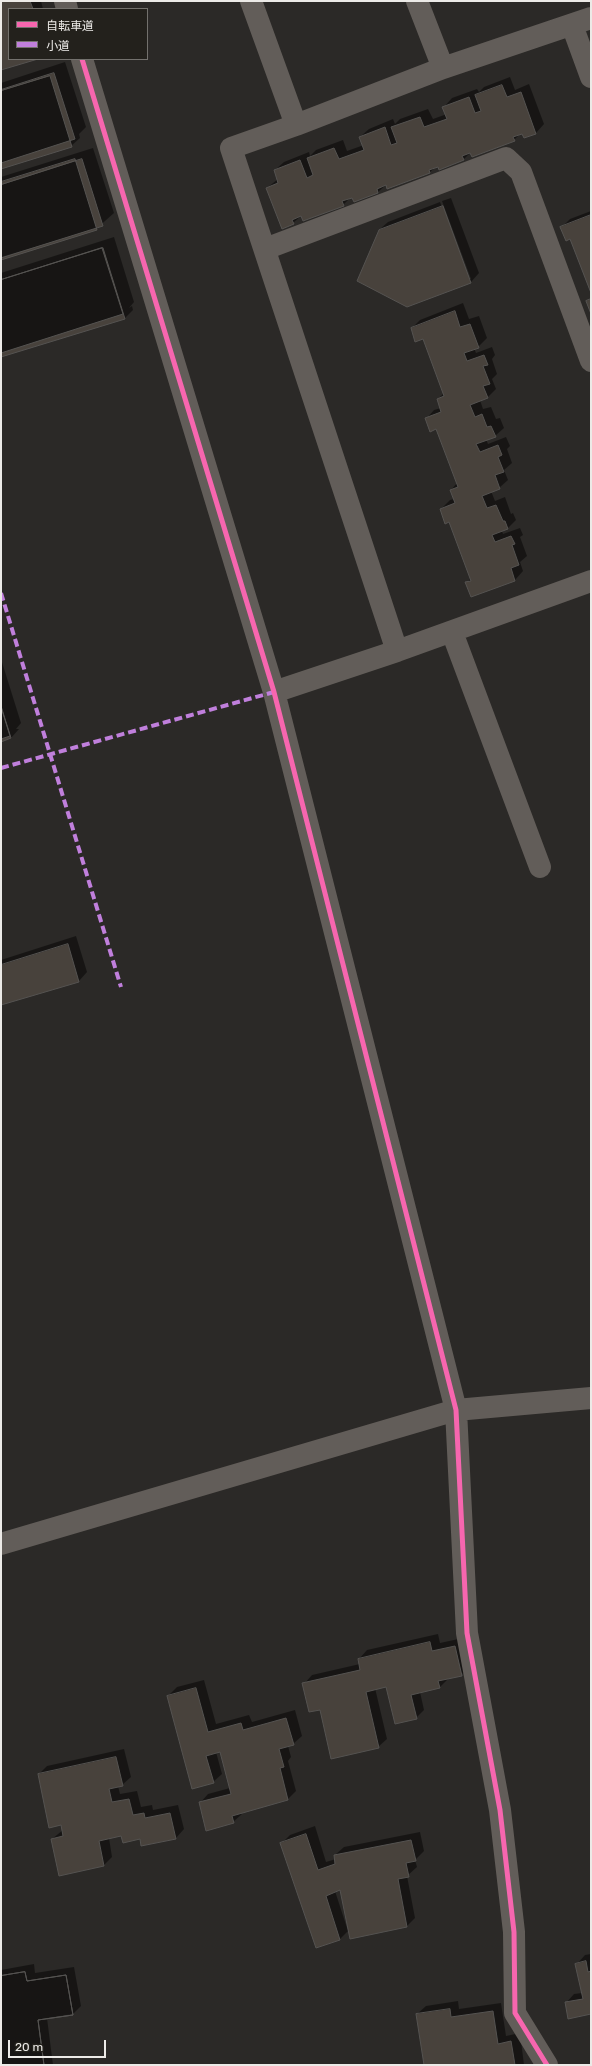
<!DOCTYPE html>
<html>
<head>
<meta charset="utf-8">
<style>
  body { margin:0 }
  #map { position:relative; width:592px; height:2066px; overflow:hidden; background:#2b2927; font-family:Rubik,"Noto Sans JP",sans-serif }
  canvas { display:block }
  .frame { position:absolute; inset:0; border:2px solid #eceae7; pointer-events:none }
  .legend { position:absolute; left:8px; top:8px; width:140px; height:52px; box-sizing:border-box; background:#23211c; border:1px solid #73716d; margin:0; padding:5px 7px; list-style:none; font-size:12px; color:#eceae7 }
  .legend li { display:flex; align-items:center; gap:8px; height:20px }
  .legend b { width:20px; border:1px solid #73716d }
  .scale { position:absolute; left:8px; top:2040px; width:98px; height:18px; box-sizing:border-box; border:2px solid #eceae7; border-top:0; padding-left:5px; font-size:12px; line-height:14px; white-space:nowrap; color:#eceae7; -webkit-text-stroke:3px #23211c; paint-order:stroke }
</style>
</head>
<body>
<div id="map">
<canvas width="592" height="2066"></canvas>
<div class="frame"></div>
<ul class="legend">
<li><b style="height:5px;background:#f766af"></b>自転車道</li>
<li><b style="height:5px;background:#c07fdc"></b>小道</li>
</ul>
<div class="scale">20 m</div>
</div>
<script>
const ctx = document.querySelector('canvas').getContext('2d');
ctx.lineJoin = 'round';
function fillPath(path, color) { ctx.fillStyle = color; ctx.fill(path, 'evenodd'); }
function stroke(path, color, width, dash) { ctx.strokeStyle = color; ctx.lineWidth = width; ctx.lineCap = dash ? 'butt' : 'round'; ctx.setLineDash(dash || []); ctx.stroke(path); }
const shadow = new Path2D(`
  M 1,1 L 41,1 L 43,9 L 9,9 L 9,59 L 35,59 L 1,69 Z
  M 65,62 L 86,127 L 79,134 L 80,138 L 71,146 L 1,168 L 1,83 Z
  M 510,77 L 515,90 L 529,84 L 544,124 L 536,133 L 524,137 L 522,132 L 514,140 L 471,152 L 463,160 L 438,165 L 430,172 L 387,184 L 378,192 L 355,201 L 352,196 L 343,205 L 302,215 L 293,223 L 267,188 L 278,179 L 275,170 L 284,162 L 309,152 L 310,156 L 316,150 L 343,140 L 347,151 L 364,145 L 360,137 L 369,129 L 393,119 L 395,124 L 400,119 L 428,109 L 433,119 L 447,114 L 444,107 L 452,98 L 477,89 L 479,92 L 484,87 Z
  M 93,148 L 114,213 L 96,229 L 1,257 L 1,177 Z
  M 451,198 L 479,273 L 471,282 L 407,305 L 379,230 L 388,222 L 440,202 L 469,279 L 471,279 L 442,201 Z
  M 591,211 L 591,290 L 571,238 L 562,227 L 570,219 Z
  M 114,237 L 134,302 L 129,308 L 132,306 L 133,310 L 125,318 L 1,356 L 1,273 Z
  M 463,303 L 469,319 L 479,316 L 487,338 L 478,347 L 474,348 L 476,353 L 492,347 L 495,355 L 492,359 L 497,374 L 492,379 L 496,389 L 488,397 L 480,400 L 483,409 L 491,407 L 496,419 L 500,418 L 504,428 L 495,436 L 486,439 L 488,444 L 506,437 L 510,446 L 507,449 L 512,463 L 504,470 L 508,480 L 499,488 L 491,491 L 495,501 L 505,497 L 511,514 L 513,513 L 516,520 L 508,528 L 502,531 L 503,534 L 520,528 L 523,535 L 520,537 L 527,556 L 520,562 L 523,571 L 515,580 L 471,596 L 467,583 L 471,578 L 449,521 L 441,509 L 450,500 L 454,499 L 451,490 L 457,483 L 436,428 L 426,419 L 434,410 L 441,408 L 438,399 L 444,393 L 423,338 L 412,328 L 420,320 Z
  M 1,659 L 21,723 L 16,729 L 19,729 L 11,738 L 1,741 Z
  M 76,936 L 87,972 L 79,981 L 1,1004 L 1,960 Z
  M 438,1634 L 440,1643 L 463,1638 L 470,1666 L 461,1675 L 448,1679 L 440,1687 L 420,1692 L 424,1710 L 416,1718 L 387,1686 L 375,1688 L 387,1739 L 378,1747 L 321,1709 L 304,1684 L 312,1675 L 360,1664 L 359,1659 L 367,1650 Z
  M 204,1680 L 216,1724 L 249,1715 L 252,1722 L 295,1710 L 302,1736 L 293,1744 L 288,1746 L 291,1757 L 288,1761 L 296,1791 L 288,1799 L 241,1812 L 242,1814 L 233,1822 L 200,1803 L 208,1794 L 230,1788 L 221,1751 L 216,1752 L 222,1774 L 213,1782 L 168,1696 L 177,1687 Z
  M 124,1749 L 131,1777 L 122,1785 L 118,1786 L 120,1794 L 137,1791 L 141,1807 L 152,1805 L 153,1810 L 178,1805 L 184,1829 L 176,1838 L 140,1838 L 122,1835 L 109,1838 L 112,1857 L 104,1865 L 60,1875 L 52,1839 L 63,1830 L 39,1774 L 47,1766 Z
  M 315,1826 L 326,1862 L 336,1859 L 335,1855 L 344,1847 L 420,1832 L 424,1851 L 415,1860 L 417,1867 L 407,1876 L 415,1918 L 407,1926 L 341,1889 L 335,1891 L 348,1931 L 340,1939 L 316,1947 L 282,1843 L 290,1835 Z
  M 591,1954 L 591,2013 L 566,2003 L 574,1994 L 582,1993 L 577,1964 L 585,1955 Z
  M 34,1964 L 35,1973 L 74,1967 L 81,2006 L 73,2014 L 47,2018 L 53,2065 L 1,2065 L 1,1970 Z
  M 458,2001 L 459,2009 L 501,2003 L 506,2036 L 520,2033 L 524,2065 L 425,2065 L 417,2014 L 426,2006 Z`);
const building = new Path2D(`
  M 1,1 L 30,1 L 33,9 L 9,9 L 9,59 L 38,59 L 1,70 Z
  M 54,73 L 75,139 L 1,163 L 1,90 Z
  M 50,76 L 72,147 L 1,169 L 1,91 Z
  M 502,85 L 507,97 L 521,92 L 536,134 L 524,138 L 522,134 L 513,137 L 515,141 L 472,157 L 470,153 L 462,156 L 464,160 L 439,170 L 438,167 L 429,170 L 430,173 L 387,189 L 386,185 L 377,189 L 378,193 L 354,202 L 352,198 L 342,201 L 344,206 L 303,221 L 301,216 L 292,220 L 294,224 L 282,229 L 266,188 L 278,183 L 274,170 L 300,160 L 307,178 L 313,175 L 307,158 L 334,148 L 339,159 L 364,150 L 359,137 L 385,127 L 391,145 L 397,143 L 391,127 L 420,117 L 424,127 L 447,119 L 442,107 L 469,97 L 475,113 L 481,111 L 475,95 Z
  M 75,159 L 97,230 L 1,260 L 1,182 Z
  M 82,159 L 103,226 L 1,258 L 1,185 Z
  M 443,206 L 471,283 L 407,307 L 357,281 L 379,230 Z
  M 591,215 L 591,293 L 570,239 L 566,241 L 560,227 Z
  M 102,248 L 123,314 L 1,353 L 1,280 Z
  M 103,248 L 125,319 L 1,357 L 1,280 Z
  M 591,299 L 591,314 L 586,301 Z
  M 455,311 L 460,327 L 470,324 L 479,348 L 464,353 L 467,361 L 484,355 L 488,365 L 483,366 L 490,384 L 483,386 L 488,398 L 470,405 L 475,417 L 482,414 L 487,427 L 491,426 L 496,437 L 476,444 L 480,452 L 498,445 L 502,455 L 498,457 L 504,472 L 495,475 L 500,489 L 482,496 L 487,508 L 496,505 L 503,521 L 505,521 L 508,529 L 492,535 L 495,542 L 511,536 L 515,544 L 512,545 L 519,565 L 511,568 L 515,581 L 471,597 L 465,582 L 471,581 L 449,522 L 445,524 L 440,509 L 455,503 L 450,490 L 458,487 L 436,429 L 430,432 L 425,418 L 441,412 L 437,399 L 444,396 L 423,339 L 415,342 L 411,328 Z
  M 1,706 L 11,738 L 1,742 Z
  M 1,707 L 10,736 L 1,739 Z
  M 68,944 L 79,982 L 1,1005 L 1,965 Z
  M 430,1642 L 432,1651 L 455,1646 L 462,1676 L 438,1681 L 440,1688 L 411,1695 L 417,1719 L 395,1724 L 386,1687 L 366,1692 L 379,1748 L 331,1759 L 320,1710 L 309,1712 L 302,1683 L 360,1670 L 358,1659 Z
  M 196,1688 L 208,1732 L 241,1723 L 243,1730 L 286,1718 L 294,1745 L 279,1749 L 284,1767 L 280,1768 L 288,1800 L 232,1816 L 234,1823 L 206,1831 L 199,1802 L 231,1794 L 220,1752 L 206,1756 L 214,1783 L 192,1789 L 167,1696 Z
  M 116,1757 L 123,1786 L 109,1789 L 112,1802 L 129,1799 L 133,1815 L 144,1813 L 145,1818 L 170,1813 L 176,1839 L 141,1846 L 140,1839 L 123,1843 L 121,1836 L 99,1841 L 104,1866 L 59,1876 L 51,1839 L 63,1836 L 61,1825 L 49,1828 L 38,1774 Z
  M 306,1834 L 318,1870 L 335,1864 L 334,1855 L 411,1840 L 416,1861 L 406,1863 L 409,1877 L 398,1879 L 407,1927 L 350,1939 L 340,1890 L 326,1896 L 340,1940 L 316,1948 L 280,1843 Z
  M 586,1961 L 588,1972 L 591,1971 L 591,2014 L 568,2019 L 565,2002 L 583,1999 L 575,1964 Z
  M 25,1972 L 27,1981 L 66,1975 L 73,2015 L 38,2020 L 44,2065 L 1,2065 L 1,1976 Z
  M 25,1972 L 27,1981 L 66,1975 L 73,2015 L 38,2020 L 44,2065 L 1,2065 L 1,1976 Z
  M 450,2009 L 451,2017 L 493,2011 L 498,2044 L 511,2041 L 515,2065 L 424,2065 L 416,2014 Z`);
const minor = new Path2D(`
  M 65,1 L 67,9
  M 251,1 L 296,125
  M 417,1 L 443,68
  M 572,25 L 591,77
  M 82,59 L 274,692 L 456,1410 L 467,1633 L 500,1810 L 514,1932 L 515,2013 L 547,2065
  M 265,249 L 506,158 L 521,172 L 591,361
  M 452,632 L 540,867
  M 397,651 L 231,148 L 296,125 L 443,68 L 591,18
  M 274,692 L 397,651 L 591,581
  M 1,1544 L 456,1410 L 591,1398`);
const quiet = new Path2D(`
  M 1,593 L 121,987
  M 1,768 L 274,692`);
const cycleway = new Path2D(`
  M 82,59 L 274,692 L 456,1410 L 467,1633 L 500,1810 L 514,1932 L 515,2013 L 547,2065`);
fillPath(shadow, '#0007');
fillPath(building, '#48423c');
stroke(building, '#555351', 1);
stroke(minor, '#625d59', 22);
stroke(quiet, '#c07fdc', 4, [8, 4]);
stroke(cycleway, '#f766af', 5);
</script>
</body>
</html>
